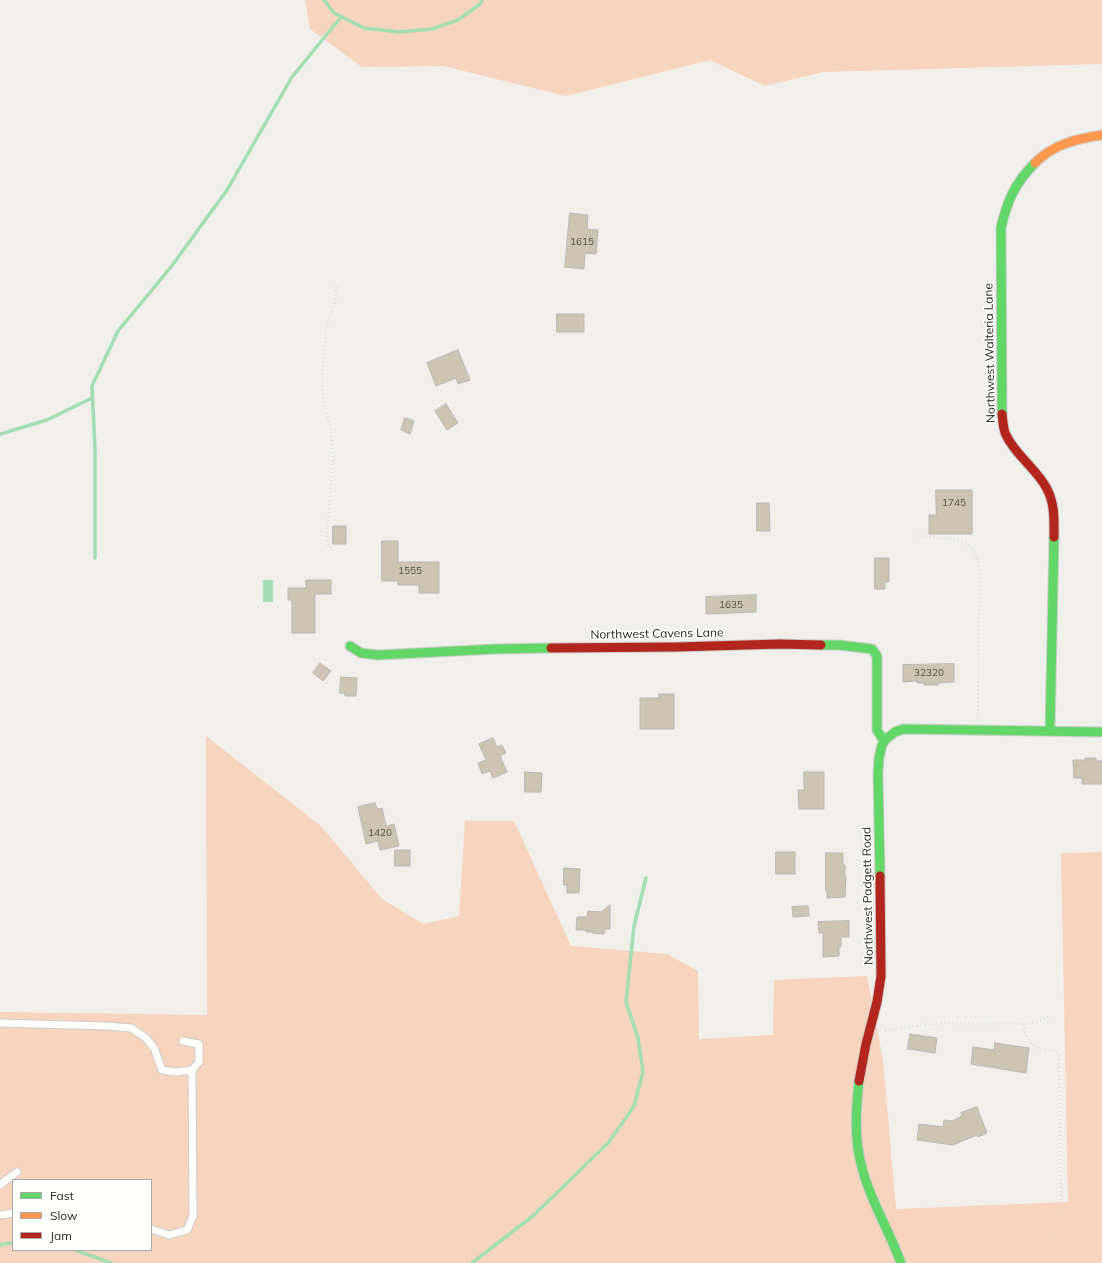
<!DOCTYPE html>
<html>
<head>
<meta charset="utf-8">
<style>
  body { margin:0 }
  #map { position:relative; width:1102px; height:1263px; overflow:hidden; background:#f0efeb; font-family:Mulish,sans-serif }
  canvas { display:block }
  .legend { position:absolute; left:12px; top:1179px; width:140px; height:72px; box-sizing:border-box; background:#fffffe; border:1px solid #a9a8a7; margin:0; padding:5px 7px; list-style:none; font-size:12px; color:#272624 }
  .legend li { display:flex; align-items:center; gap:8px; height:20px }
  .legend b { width:20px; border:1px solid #a9a8a7 }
</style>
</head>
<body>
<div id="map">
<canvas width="1102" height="1263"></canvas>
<ul class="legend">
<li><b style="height:5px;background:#63d668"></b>Fast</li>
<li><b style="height:5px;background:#ff974d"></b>Slow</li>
<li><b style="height:5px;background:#b3261e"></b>Jam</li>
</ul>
</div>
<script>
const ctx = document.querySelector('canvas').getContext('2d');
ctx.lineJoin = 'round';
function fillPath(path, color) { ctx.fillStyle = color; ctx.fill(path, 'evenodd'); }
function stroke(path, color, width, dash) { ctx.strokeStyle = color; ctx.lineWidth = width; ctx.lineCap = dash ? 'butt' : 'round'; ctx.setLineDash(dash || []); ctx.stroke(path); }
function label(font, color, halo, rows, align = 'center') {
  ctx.font = font + ' Mulish,sans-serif'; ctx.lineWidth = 3; ctx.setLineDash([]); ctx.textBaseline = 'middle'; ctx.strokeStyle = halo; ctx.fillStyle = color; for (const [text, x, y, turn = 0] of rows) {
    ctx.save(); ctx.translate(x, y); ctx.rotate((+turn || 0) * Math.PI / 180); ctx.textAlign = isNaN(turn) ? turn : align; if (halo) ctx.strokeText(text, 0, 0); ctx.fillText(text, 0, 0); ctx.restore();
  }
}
const green = new Path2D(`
  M 305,0 L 1102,0 L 1102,64 L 823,72 L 765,86 L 710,60 L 566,96 L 443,66 L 362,67 L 310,29 Z
  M 206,736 L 321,826 L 382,899 L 423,924 L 459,916 L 465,821 L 514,821 L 571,946 L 667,954 L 698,971 L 699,1039 L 773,1035 L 774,980 L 867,976 L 883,1060 L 896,1209 L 1068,1202 L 1061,853 L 1102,852 L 1102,1263 L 0,1263 L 0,1012 L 207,1015 ZM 13,1180 L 151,1180 L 151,1250 L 13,1250 Z`);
const water = new Path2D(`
  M 263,580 L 273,580 L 273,602 L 263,602 Z`);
const stream = new Path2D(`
  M 324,0 L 334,13 L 364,28 L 399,32 L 432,29 L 458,20 L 480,4 L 482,0
  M 0,434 L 47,420 L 92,398
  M 95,558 L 95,450 L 92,386 L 118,331 L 171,267 L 227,190 L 292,77 L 341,17
  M 0,1246 L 2,1244 L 13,1243
  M 75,1250 L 111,1263
  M 472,1263 L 534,1215 L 609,1142 L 634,1106 L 643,1072 L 638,1038 L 626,1002 L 634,926 L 646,878`);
const building = new Path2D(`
  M 570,213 L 588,215 L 587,229 L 598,230 L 596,254 L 585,253 L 584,269 L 565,267 Z
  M 557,314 L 584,314 L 584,332 L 557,332 Z
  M 458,350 L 470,380 L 458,384 L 456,378 L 436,386 L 427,363 Z
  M 446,404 L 458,423 L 447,430 L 435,411 Z
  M 405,418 L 414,421 L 410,434 L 401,430 Z
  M 936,490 L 972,490 L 972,534 L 929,534 L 929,515 L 936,515 Z
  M 757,503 L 769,503 L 770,531 L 757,531 Z
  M 333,526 L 346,526 L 346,544 L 333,544 Z
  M 382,541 L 398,541 L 398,562 L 439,562 L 439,593 L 419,593 L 419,585 L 398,585 L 398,581 L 382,581 Z
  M 875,558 L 889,558 L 889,582 L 885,582 L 885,589 L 875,589 Z
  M 306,580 L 331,580 L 331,594 L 315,594 L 315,633 L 292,633 L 292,600 L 288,600 L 288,588 L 306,588 Z
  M 756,595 L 756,612 L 706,614 L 706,597 Z
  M 320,663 L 331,671 L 323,681 L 313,673 Z
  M 954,664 L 954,682 L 938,683 L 938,685 L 924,685 L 924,683 L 917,683 L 917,681 L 903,682 L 903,665 Z
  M 341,677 L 357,678 L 356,696 L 345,696 L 345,693 L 340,693 Z
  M 659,694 L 674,694 L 674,729 L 640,729 L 640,698 L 659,698 Z
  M 493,738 L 497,747 L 502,745 L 506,753 L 500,756 L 507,772 L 493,778 L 490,771 L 482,774 L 478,763 L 486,760 L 479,744 Z
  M 1085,758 L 1096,758 L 1096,761 L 1102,761 L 1102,784 L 1082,784 L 1082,778 L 1074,778 L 1073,760 L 1086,760 Z
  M 525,772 L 542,773 L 541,792 L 525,792 Z
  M 804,772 L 824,772 L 824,809 L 799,809 L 798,790 L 804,790 Z
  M 375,803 L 377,809 L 382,808 L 386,826 L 394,824 L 399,846 L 380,850 L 378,841 L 366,844 L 358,807 Z
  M 395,850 L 410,850 L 410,866 L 395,866 Z
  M 776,852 L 795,852 L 795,874 L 776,874 Z
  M 826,853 L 843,853 L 843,865 L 845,865 L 845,876 L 846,876 L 845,897 L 827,898 L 827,890 L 826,890 Z
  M 564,868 L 580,869 L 579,893 L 567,893 L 567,885 L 564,885 Z
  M 610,905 L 610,929 L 605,929 L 604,934 L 592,933 L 591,932 L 586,932 L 586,930 L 576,930 L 577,917 L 587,917 L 588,911 L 601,912 Z
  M 808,906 L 809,916 L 793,917 L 792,907 Z
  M 849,921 L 849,937 L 841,937 L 841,947 L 839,947 L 839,956 L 823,957 L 823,933 L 819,933 L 818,922 Z
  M 910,1034 L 937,1038 L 935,1053 L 908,1049 Z
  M 995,1043 L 1029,1048 L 1026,1073 L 971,1064 L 973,1047 L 994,1050 Z
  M 977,1107 L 987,1133 L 978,1137 L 977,1135 L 953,1145 L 917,1140 L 919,1124 L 943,1127 L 944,1120 L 952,1121 L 962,1116 L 961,1113 Z`);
const path = new Path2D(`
  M 918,536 L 953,539 L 966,543 L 974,551 L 979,562 L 980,582 L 978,679 L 978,715
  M 334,550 L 328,545 L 327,534 L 333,457 L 331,429 L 324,403 L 322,382 L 326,326 L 335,302 L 337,284
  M 1023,1024 C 1026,1036 1031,1048 1045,1050 C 1050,1051 1053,1050 1058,1053 L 1059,1059 L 1061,1203 C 1059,1217 1053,1229 1046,1241
  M 885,1031 L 904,1027 L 942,1023 L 1023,1024 C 1033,1023 1043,1022 1050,1015`);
const lane = new Path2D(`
  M 0,1023 L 106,1026 L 131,1028 L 146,1038 L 154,1048 L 162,1070 L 177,1072 L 192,1070
  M 0,1185 L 17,1172
  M 0,1215 L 13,1213
  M 151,1229 L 169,1235 L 187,1230 L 193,1216 L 192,1070 L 199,1062 L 199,1044 L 183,1041`);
const fast = new Path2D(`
  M 1002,414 L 1001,228 C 1007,201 1015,183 1035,163
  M 821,645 L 839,645 L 872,649 L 877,656 L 877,730 L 884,741
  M 350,646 L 361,653 L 378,655 L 496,649 L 551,648
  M 1050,731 L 1054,537
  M 880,876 L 878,773 L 879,758 L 882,745 L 885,740 L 895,732 L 903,729 L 1102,732
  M 859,1081 C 856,1108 854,1136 861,1164 C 869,1198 889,1230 901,1263`);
const slow = new Path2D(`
  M 1035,163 C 1053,144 1077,139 1102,135`);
const jam = new Path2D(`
  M 1002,414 C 1003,421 1003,429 1006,435 C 1016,456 1037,469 1047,489 C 1055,504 1054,520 1054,537
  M 551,648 L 676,647 L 780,644 L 821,645
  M 859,1081 L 866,1044 L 877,1002 L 881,976 L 880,876`);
const numberNames = [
  ["1615",582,242],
  ["1745",954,503],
  ["1555",410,571],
  ["1635",731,605],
  ["32320",929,673],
  ["1420",380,833]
];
const streetNames = [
  ["Northwest Walteria Lane",990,353,-91],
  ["Northwest Cavens Lane",657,634,-1],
  ["Northwest Padgett Road",868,896,-91]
];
fillPath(green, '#f7d4bd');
fillPath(water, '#a2deb2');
stroke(stream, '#a2deb2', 3.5);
fillPath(building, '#cfc4b1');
stroke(building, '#b8b7b5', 1);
stroke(lane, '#cdccc9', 9);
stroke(fast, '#cdccc9', 11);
stroke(slow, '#cdccc9', 11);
stroke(jam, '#cdccc9', 11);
stroke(path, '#dadad9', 2, [1, 3]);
stroke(lane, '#fdfdfc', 7);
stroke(fast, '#63d668', 9);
stroke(slow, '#ff974d', 9);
stroke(jam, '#b3261e', 9);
label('10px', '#514e47', null, numberNames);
label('12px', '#272624', '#fffffe', streetNames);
</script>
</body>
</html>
